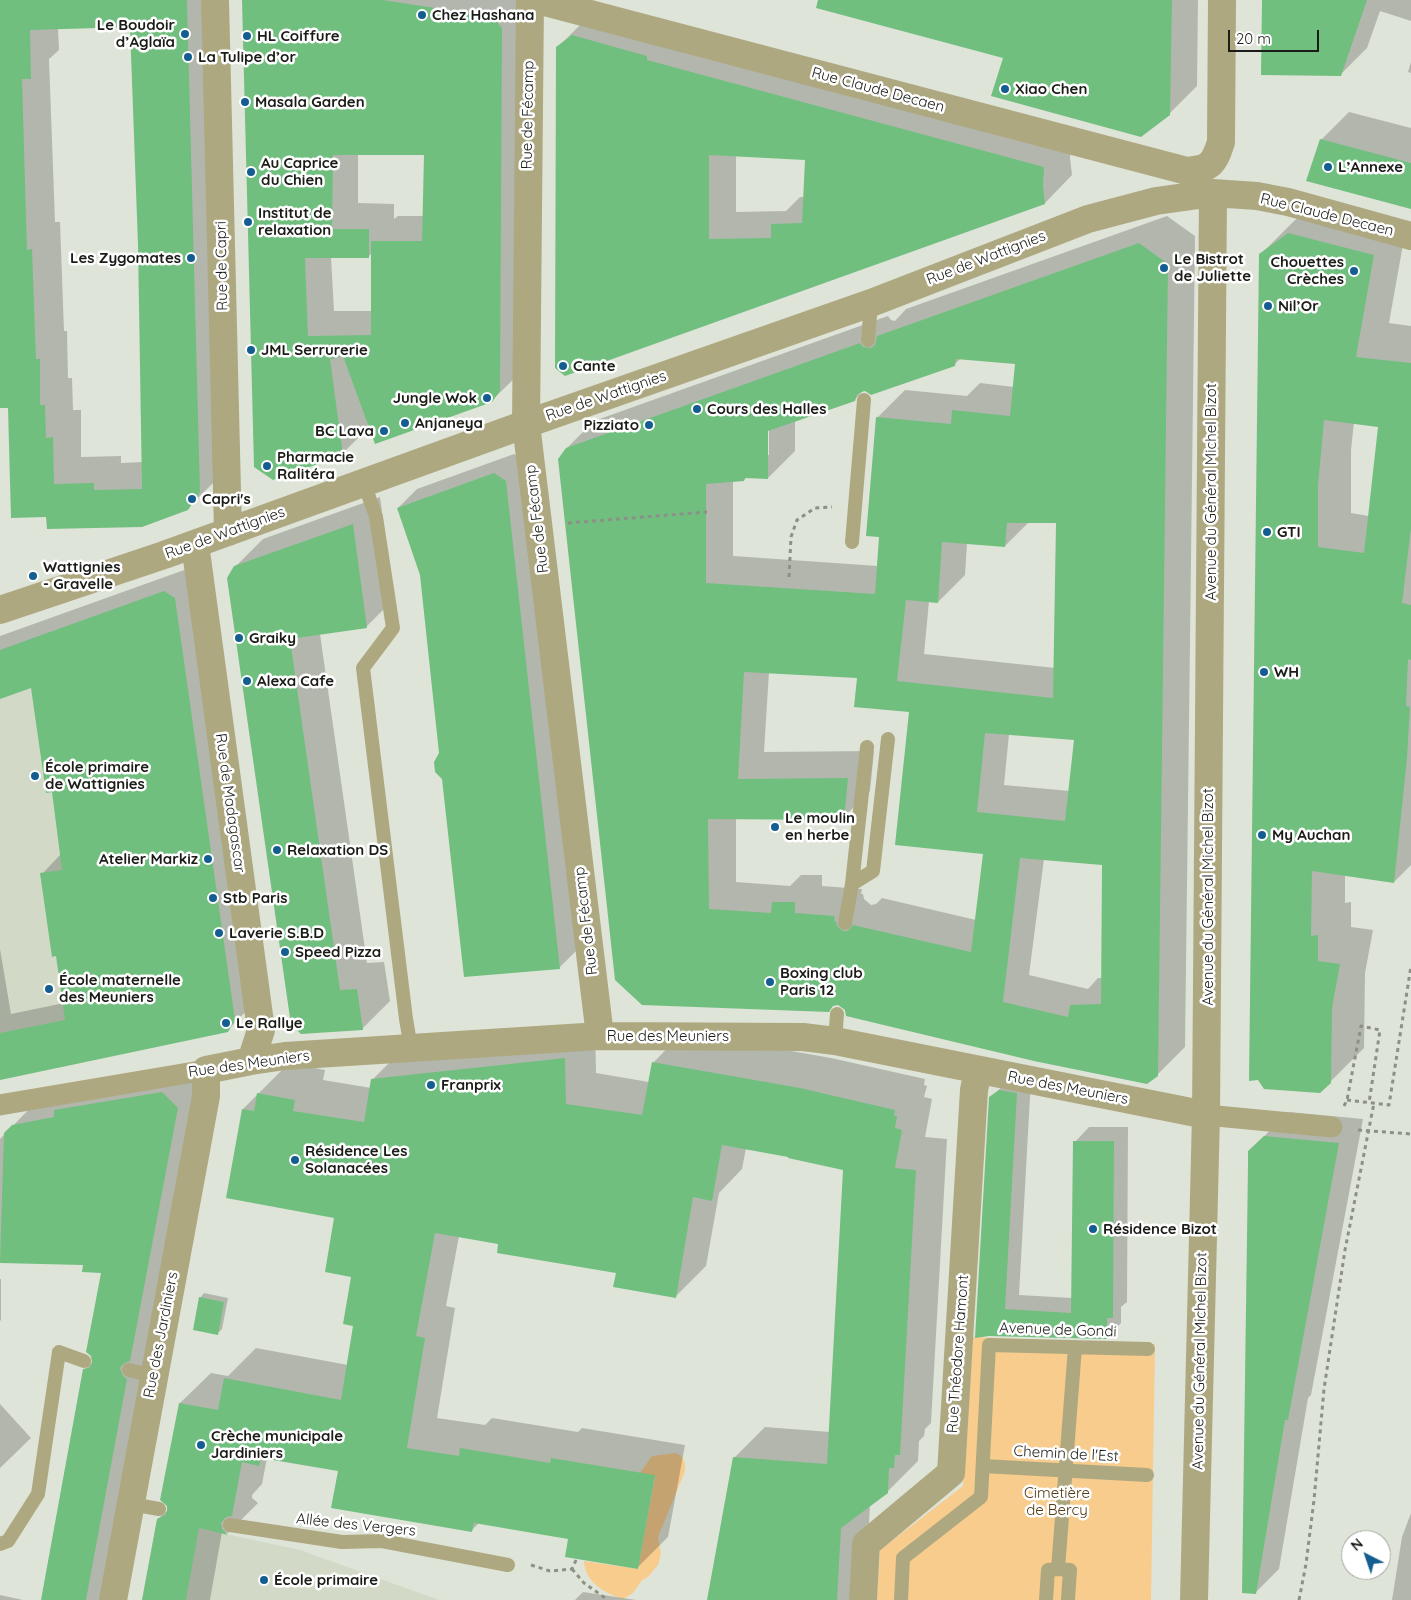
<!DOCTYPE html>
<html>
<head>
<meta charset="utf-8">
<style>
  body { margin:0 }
  #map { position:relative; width:1411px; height:1600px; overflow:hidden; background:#dfe4d8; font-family:Quicksand,sans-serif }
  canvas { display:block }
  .north { position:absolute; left:1341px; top:1530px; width:50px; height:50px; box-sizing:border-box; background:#fff; border:1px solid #a3a4a2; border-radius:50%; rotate:319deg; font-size:14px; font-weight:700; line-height:20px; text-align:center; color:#1a1c17 }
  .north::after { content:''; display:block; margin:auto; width:18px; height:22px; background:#145d91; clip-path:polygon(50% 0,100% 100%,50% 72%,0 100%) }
  .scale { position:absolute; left:1228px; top:30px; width:91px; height:22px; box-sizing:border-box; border:2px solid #1a1c17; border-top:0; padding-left:6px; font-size:15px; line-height:18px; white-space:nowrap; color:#1a1c17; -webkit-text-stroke:4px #fff; paint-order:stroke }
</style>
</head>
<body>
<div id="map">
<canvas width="1411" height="1600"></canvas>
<div class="north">N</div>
<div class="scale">20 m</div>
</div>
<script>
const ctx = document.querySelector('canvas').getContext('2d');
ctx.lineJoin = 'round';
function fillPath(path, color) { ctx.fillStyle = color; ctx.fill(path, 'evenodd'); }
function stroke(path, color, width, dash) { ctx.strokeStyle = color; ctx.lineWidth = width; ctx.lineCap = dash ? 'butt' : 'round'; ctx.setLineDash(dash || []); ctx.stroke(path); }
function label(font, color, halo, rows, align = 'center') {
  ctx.font = font + ' Quicksand,sans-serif'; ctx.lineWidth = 5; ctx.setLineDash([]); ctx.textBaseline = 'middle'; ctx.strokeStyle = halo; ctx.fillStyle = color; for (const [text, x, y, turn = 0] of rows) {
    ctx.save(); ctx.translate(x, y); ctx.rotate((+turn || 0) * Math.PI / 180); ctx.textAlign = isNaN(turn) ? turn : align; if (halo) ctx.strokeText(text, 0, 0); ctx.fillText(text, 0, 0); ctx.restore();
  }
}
const built = new Path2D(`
  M 50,632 L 108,1057 L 0,1080 L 0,650 Z
  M 157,1519 L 300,1550 L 439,1600 L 142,1600 Z`);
const green = new Path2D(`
  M 971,1337 L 1155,1344 L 1151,1600 L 877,1600 L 880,1550 L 963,1486 Z
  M 676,1453 C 684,1457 686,1462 685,1471 L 658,1537 L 661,1554 L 658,1565 L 648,1577 L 642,1580 L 633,1593 L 623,1599 C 604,1593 585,1582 584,1561 L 638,1569 L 655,1476 L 640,1473 L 652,1456 Z`);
const shadow = new Path2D(`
  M 0,0 L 216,0 L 215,481 L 187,509 L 48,516 L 9,406 L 0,407 ZM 131,26 L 140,245 L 143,462 L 121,463 L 121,456 L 81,457 L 81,410 L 73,410 L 72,378 L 68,378 L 67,331 L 64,331 L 60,222 L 55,222 L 49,59 L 59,50 L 58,28 Z
  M 243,0 L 526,0 L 518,375 L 491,401 L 369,427 L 342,454 L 273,479 ZM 358,154 L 425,154 L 424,216 L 398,216 L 394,219 L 394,204 L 358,203 ZM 372,253 L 372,311 L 334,311 L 331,257 L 368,257 Z
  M 831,0 L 1198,0 L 1197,86 L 1169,114 L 1004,57 Z
  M 1263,0 L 1411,0 L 1411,21 L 1380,11 L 1367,48 L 1340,75 Z
  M 585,20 L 1071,140 L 1070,158 L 1072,175 L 1045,203 L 565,375 L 557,48 ZM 736,155 L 806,159 L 804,197 L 800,197 L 786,211 L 736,212 Z
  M 1411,62 L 1411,73 L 1408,72 Z
  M 1349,112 L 1411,128 L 1411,208 L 1321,140 Z
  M 1323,200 L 1407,222 L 1389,323 L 1411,326 L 1411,865 L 1394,882 L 1345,875 L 1345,903 L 1351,902 L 1351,927 L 1373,930 L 1365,973 L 1364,1048 L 1320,1092 L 1260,255 L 1294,221 ZM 1354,422 L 1379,426 L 1369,516 L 1351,513 L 1351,450 Z
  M 1167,216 L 1195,236 L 1185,1047 L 1157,1075 L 846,1009 L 838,1004 L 643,1004 L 566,449 L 594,421 L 888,316 L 891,320 L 895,321 L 906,309 ZM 961,358 L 1017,363 L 1014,387 L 980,383 L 967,396 L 905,390 L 877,418 L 880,536 L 878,566 L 733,556 L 733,481 L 744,480 L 747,477 L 768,478 L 795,451 L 795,421 L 854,400 L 864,390 L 954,365 ZM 767,425 L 769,425 L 769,455 L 767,455 ZM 1029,522 L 1057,522 L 1055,668 L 924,654 L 929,601 L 938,602 L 965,575 L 967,543 L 1005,546 ZM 769,672 L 859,677 L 910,711 L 985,853 L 976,920 L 882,898 L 876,904 L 871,905 L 864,899 L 863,894 L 861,894 L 862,889 L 822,886 L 822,875 L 801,875 L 790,886 L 736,882 L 736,818 L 843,818 L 870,791 L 874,751 L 764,752 ZM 1009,734 L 1076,739 L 1070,791 L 1004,785 ZM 1044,859 L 1104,864 L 1103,978 L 1098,978 L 1088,989 L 1029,975 Z
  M 514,454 L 525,461 L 579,948 L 559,968 L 398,508 L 417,489 Z
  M 380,497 L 394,599 L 366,627 L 320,634 L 367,963 L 384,962 L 390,1001 L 362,1029 L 302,1033 L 235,567 L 263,539 Z
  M 187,569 L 250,1007 L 227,1031 L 0,1078 L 0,949 L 11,1014 L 64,1003 L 57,955 L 42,874 L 61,854 L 53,791 L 32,687 L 0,698 L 0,636 Z
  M 595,1028 L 596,1073 L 649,1082 L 653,1063 L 683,1032 L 831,1058 L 925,1079 L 924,1085 L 927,1086 L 924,1097 L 932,1099 L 925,1137 L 947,1139 L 931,1423 L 925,1429 L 924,1436 L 919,1441 L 918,1461 L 887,1492 L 870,1504 L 865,1600 L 708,1600 L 734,1458 L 765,1427 L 830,1432 L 845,1170 L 789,1156 L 746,1148 L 742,1169 L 719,1193 L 706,1266 L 675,1297 L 617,1272 L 500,1243 L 459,1236 L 446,1306 L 455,1308 L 437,1418 L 485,1425 L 492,1418 L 578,1432 L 582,1428 L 685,1445 L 668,1537 L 637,1568 L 570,1538 L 479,1523 L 471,1531 L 340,1470 L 267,1458 L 262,1484 L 252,1495 L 252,1498 L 258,1503 L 228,1533 L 222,1532 L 210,1600 L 143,1600 L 158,1519 L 169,1509 L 180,1403 L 211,1373 L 228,1376 L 256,1348 L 348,1365 L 354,1325 L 352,1276 L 336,1217 L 243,1109 L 289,1063 L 325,1070 L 323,1080 L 371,1088 L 372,1080 L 403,1049 Z
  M 1031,1079 L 1019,1295 L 1072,1298 L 1075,1142 L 1089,1127 L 1128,1127 L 1127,1302 L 1121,1307 L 1121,1323 L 1106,1338 L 989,1335 L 990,1098 L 1006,1083 Z
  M 205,1080 L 108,1600 L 42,1600 L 84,1370 L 93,1361 L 102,1271 L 84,1264 L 0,1262 L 0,1116 L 0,1139 L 41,1097 Z
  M 1289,1112 L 1363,1119 L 1311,1395 L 1308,1398 L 1279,1569 L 1255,1593 L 1249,1151 Z
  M 1,1279 L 1,1320 L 0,1321 L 0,1279 Z
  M 204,1293 L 228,1298 L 222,1329 L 218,1333 L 200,1298 Z
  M 0,1404 L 31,1438 L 0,1468 Z
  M 1411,1513 L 1411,1600 L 1392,1600 L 1402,1537 Z
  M 583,1592 L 636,1600 L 575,1600 Z
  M 0,1595 L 23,1600 L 0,1600 Z`);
const building = new Path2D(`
  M 0,0 L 187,0 L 200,492 L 188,510 L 142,527 L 47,529 L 46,517 L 11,518 L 8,408 L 0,408 ZM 130,27 L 138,245 L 142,489 L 94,490 L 94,483 L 54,484 L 53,437 L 46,438 L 45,405 L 40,405 L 40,359 L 36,359 L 32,249 L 27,250 L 22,79 L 31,79 L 30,30 Z
  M 242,0 L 383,0 L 493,17 L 502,28 L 500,391 L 492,402 L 375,444 L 343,356 L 330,359 L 343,455 L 273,480 L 254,467 ZM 333,155 L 424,155 L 422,241 L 371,241 L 371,335 L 308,336 L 305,258 L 369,258 L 369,229 L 332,229 Z
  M 818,0 L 1172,0 L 1170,115 L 1141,137 L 991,96 L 1003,58 L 816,8 Z
  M 1262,0 L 1367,0 L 1341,76 L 1261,75 Z
  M 572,35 L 647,56 L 647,60 L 1044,167 L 1043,186 L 1045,204 L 565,376 L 555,368 L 556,47 ZM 709,155 L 805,160 L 802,223 L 771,224 L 771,238 L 709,239 Z
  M 1320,139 L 1411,163 L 1411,209 L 1306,181 Z
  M 1288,233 L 1374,255 L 1356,357 L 1411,363 L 1411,528 L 1402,603 L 1411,605 L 1411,660 L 1408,659 L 1406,706 L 1410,707 L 1407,758 L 1394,883 L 1312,871 L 1311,936 L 1318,935 L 1318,961 L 1340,964 L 1332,1008 L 1331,1083 L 1320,1093 L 1264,1089 L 1258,1080 L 1249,1081 L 1259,254 ZM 1324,420 L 1378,427 L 1364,553 L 1318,547 L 1318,485 Z
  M 1139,243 L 1168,264 L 1158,1076 L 1147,1084 L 1034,1061 L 846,1016 L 845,1010 L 838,1005 L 833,1006 L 829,1012 L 642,1005 L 615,980 L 558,459 L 566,448 L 860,343 L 863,347 L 871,348 L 875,345 L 877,336 ZM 956,359 L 1015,364 L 1010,416 L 952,410 L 951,424 L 876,417 L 866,536 L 879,537 L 875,594 L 706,583 L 706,484 L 744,481 L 745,478 L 768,479 L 768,431 L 855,401 L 857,395 L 861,392 L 865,391 L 871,395 L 955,366 ZM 1007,523 L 1056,523 L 1053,698 L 897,681 L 906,600 L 938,603 L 942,542 L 1005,547 ZM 744,672 L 857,678 L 854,707 L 909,712 L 895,845 L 983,854 L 971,952 L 853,925 L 848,931 L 843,931 L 837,926 L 836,921 L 834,921 L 835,916 L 795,913 L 795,902 L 772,902 L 771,913 L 709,909 L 708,819 L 844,820 L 848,778 L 738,779 ZM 985,733 L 1074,740 L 1065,821 L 977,812 ZM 1020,858 L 1102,865 L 1101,1004 L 1070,1005 L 1068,1017 L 1003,1002 Z
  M 494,473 L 506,481 L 560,969 L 464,977 L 442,779 L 435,772 L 434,762 L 439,753 L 420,575 L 397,508 Z
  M 353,524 L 367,628 L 290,639 L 340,990 L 357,989 L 363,1030 L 301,1034 L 291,1025 L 227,578 L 234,566 Z
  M 164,591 L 175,598 L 235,1020 L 228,1032 L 0,1080 L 0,1033 L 65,1020 L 56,956 L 52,957 L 40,873 L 62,870 L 52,792 L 46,793 L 31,688 L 0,699 L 0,650 Z
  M 565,1058 L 566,1104 L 642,1115 L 652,1062 L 800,1088 L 895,1110 L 894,1116 L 897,1116 L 895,1128 L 902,1130 L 895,1168 L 916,1170 L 900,1455 L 895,1455 L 894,1468 L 889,1468 L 888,1493 L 841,1528 L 837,1600 L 707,1600 L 733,1457 L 827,1464 L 843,1170 L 788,1158 L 788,1157 L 722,1145 L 712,1201 L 693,1197 L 676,1298 L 613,1287 L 616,1273 L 497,1253 L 498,1244 L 435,1233 L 416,1336 L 425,1338 L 407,1448 L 459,1456 L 460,1448 L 550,1463 L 551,1458 L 655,1475 L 638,1569 L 565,1557 L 568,1539 L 474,1523 L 472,1532 L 331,1508 L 338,1471 L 261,1458 L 259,1466 L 242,1462 L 232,1516 L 226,1517 L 221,1523 L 222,1529 L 228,1535 L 199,1528 L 186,1600 L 142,1600 L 157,1519 L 165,1515 L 167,1511 L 167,1506 L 160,1500 L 179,1403 L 218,1410 L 224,1378 L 341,1400 L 353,1326 L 343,1324 L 351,1277 L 325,1272 L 334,1218 L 226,1198 L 242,1109 L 254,1111 L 257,1093 L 295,1100 L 293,1111 L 364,1122 L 371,1079 Z
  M 999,1090 L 1017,1093 L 1005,1309 L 1071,1313 L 1073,1141 L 1114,1141 L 1113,1318 L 1107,1318 L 1107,1339 L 989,1336 L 975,1338 L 989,1097 Z
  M 162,1092 L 178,1108 L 130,1361 L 123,1364 L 120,1368 L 123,1376 L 127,1379 L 86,1600 L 41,1600 L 83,1369 L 89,1368 L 92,1363 L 91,1356 L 86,1352 L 101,1273 L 82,1272 L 83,1265 L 0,1263 L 4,1133 L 12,1125 L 54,1117 L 54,1110 Z
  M 1264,1136 L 1339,1143 L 1288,1420 L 1285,1420 L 1256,1594 L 1242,1593 L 1248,1165 L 1248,1151 Z
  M 199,1297 L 224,1302 L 218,1335 L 193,1330 Z`);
const path = new Path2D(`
  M 568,523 L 707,512
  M 789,577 L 791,537 L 797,520 L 815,508 L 832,507
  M 1347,1100 L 1389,1105 L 1411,966
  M 1344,1106 L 1347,1100 L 1361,1026 L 1380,1030 L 1369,1103
  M 531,1565 L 550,1571 L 572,1569 L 576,1560
  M 572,1569 L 584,1583 L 608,1600
  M 1299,1600 L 1306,1564 L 1314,1500 L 1324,1389 L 1345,1250 L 1374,1103`);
const service = new Path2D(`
  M 868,340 L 871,303
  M 364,483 L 376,517 L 393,628 L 363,668 L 406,1019 L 411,1048
  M 852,542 L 864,400
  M 852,884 L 873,871 L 888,739
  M 845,923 L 852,884 L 867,747
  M 835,1041 L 837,1014
  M 129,1370 L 153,1376
  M 983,1466 L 1147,1475
  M 131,1504 L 159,1509
  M 230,1525 L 342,1542 L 382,1541 L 508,1565
  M 0,1544 L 8,1541 L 38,1494 L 59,1352 L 84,1361
  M 901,1600 L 903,1558 L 981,1497 L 989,1345 L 1148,1349
  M 1046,1600 L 1048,1570 L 1058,1569
  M 1068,1600 L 1070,1570 L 1058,1569 L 1075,1347`);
const pedestrian = new Path2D(`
  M 0,1105 L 206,1070
  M 1206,1115 L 1332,1127`);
const minor = new Path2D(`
  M 215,0 L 228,532
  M 530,0 L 526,424 L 600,1036
  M 537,0 L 1187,171 C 1210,169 1214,164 1221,142 L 1222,0
  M 195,544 L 261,1030 L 251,1061
  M 0,610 L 164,555 L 526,424 L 871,303 L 1088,219 L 1156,201 L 1213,193 L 1257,196 L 1288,202 L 1411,236
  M 113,1600 L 206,1096 L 206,1070 L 251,1061 L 285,1056 L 600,1036 L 803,1037 L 835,1041 L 1206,1115
  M 863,1600 L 866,1544 L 951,1473 L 974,1090 L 978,1070
  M 1194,1600 L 1206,1115 L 1213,193`);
const pathBridge = new Path2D(`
  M 1358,1130 L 1411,1134`);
const markers = [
  [422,15,5,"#145d91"],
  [185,34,5,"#145d91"],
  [247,36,5,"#145d91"],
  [188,57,5,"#145d91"],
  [1005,89,5,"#145d91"],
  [245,102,5,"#145d91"],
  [1328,167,5,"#145d91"],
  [251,172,5,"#145d91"],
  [248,222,5,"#145d91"],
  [191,258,5,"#145d91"],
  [1164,268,5,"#145d91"],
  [1354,271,5,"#145d91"],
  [1268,306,5,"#145d91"],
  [251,350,5,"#145d91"],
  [563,366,5,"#145d91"],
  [487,398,5,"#145d91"],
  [697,409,5,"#145d91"],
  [405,423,5,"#145d91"],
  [649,425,5,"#145d91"],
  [384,431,5,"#145d91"],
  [267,466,5,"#145d91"],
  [192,499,5,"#145d91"],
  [1267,532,5,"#145d91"],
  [33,576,5,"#145d91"],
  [239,638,5,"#145d91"],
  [1264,672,5,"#145d91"],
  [247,681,5,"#145d91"],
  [35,776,5,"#145d91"],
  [775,827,5,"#145d91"],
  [1262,835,5,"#145d91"],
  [277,850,5,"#145d91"],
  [208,859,5,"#145d91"],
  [213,898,5,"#145d91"],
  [219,933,5,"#145d91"],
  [285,952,5,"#145d91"],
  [770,982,5,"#145d91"],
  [49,989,5,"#145d91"],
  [226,1023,5,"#145d91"],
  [431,1085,5,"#145d91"],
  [295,1160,5,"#145d91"],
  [1093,1229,5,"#145d91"],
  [201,1445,5,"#145d91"],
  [264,1580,5,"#145d91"]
];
const poiNames = [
  ["Chez Hashana",432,15],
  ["Le Boudoir",175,25,"right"],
  ["d’Aglaïa",175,42,"right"],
  ["HL Coiffure",257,36],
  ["La Tulipe d’or",198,57],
  ["Xiao Chen",1015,89],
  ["Masala Garden",255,102],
  ["Au Caprice",261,163],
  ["du Chien",261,180],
  ["L’Annexe",1338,167],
  ["Institut de",258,213],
  ["relaxation",258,230],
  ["Les Zygomates",181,258,"right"],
  ["Le Bistrot",1174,259],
  ["de Juliette",1174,276],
  ["Chouettes",1344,262,"right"],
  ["Crèches",1344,279,"right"],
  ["Nil’Or",1278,306],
  ["JML Serrurerie",261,350],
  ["Cante",573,366],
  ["Jungle Wok",477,398,"right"],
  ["Cours des Halles",707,409],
  ["Anjaneya",415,423],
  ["Pizziato",639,425,"right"],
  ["BC Lava",374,431,"right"],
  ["Pharmacie",277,457],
  ["Ralitéra",277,474],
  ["Capri's",202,499],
  ["GTI",1277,532],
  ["Wattignies",43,567],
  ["- Gravelle",43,584],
  ["Graiky",249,638],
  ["WH",1274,672],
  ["Alexa Cafe",257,681],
  ["École primaire",45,767],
  ["de Wattignies",45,784],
  ["Le moulin",785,818],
  ["en herbe",785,835],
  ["My Auchan",1272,835],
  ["Relaxation DS",287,850],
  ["Atelier Markiz",198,859,"right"],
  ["Stb Paris",223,898],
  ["Laverie S.B.D",229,933],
  ["Speed Pizza",295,952],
  ["Boxing club",780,973],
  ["Paris 12",780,990],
  ["École maternelle",59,980],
  ["des Meuniers",59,997],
  ["Le Rallye",236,1023],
  ["Franprix",441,1085],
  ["Résidence Les",305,1151],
  ["Solanacées",305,1168],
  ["Résidence Bizot",1103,1229],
  ["Crèche municipale",211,1436],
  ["Jardiniers",211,1453],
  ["École primaire",274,1580]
];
const streetNames = [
  ["Rue Claude Decaen",878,90,15],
  ["Rue de Fécamp",528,115,-89],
  ["Rue Claude Decaen",1327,215,14],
  ["Rue de Wattignies",986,258,-21],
  ["Rue de Capri",222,266,-91],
  ["Rue de Wattignies",606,396,-19],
  ["Avenue du Général Michel Bizot",1211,492,-90],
  ["Rue de Fécamp",537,519,-97],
  ["Rue de Wattignies",225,533,-20],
  ["Rue de Madagascar",230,803,82],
  ["Avenue du Général Michel Bizot",1208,897,-90],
  ["Rue de Fécamp",586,921,-97],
  ["Rue des Meuniers",668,1036],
  ["Rue des Meuniers",249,1064,-8],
  ["Rue des Meuniers",1068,1088,11],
  ["Avenue de Gondi",1058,1330,2],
  ["Rue des Jardiniers",161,1335,-79],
  ["Rue Théodore Hamont",958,1354,-86],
  ["Avenue du Général Michel Bizot",1200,1361,-89],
  ["Chemin de l'Est",1066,1454,3],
  ["Allée des Vergers",356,1525,6]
];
const parkNames = [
  ["Cimetière",1057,1493],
  ["de Bercy",1057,1510]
];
fillPath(built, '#d2dac7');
fillPath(green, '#f7cc8d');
fillPath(shadow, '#0003');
fillPath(building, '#70bf7f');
stroke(path, '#8c9087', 3, [4, 4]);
stroke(service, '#aea881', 14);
stroke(pedestrian, '#aea881', 21);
stroke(minor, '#aea881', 28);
stroke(pathBridge, '#8c9087', 3, [4, 4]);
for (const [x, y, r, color] of markers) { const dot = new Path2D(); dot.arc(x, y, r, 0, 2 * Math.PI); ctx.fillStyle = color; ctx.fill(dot); stroke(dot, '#fff', 2); }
label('bold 15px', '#1a1c17', '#fff', poiNames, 'left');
label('15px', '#1a1c17', '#fff', streetNames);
label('15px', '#513a16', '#fff', parkNames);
</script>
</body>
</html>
